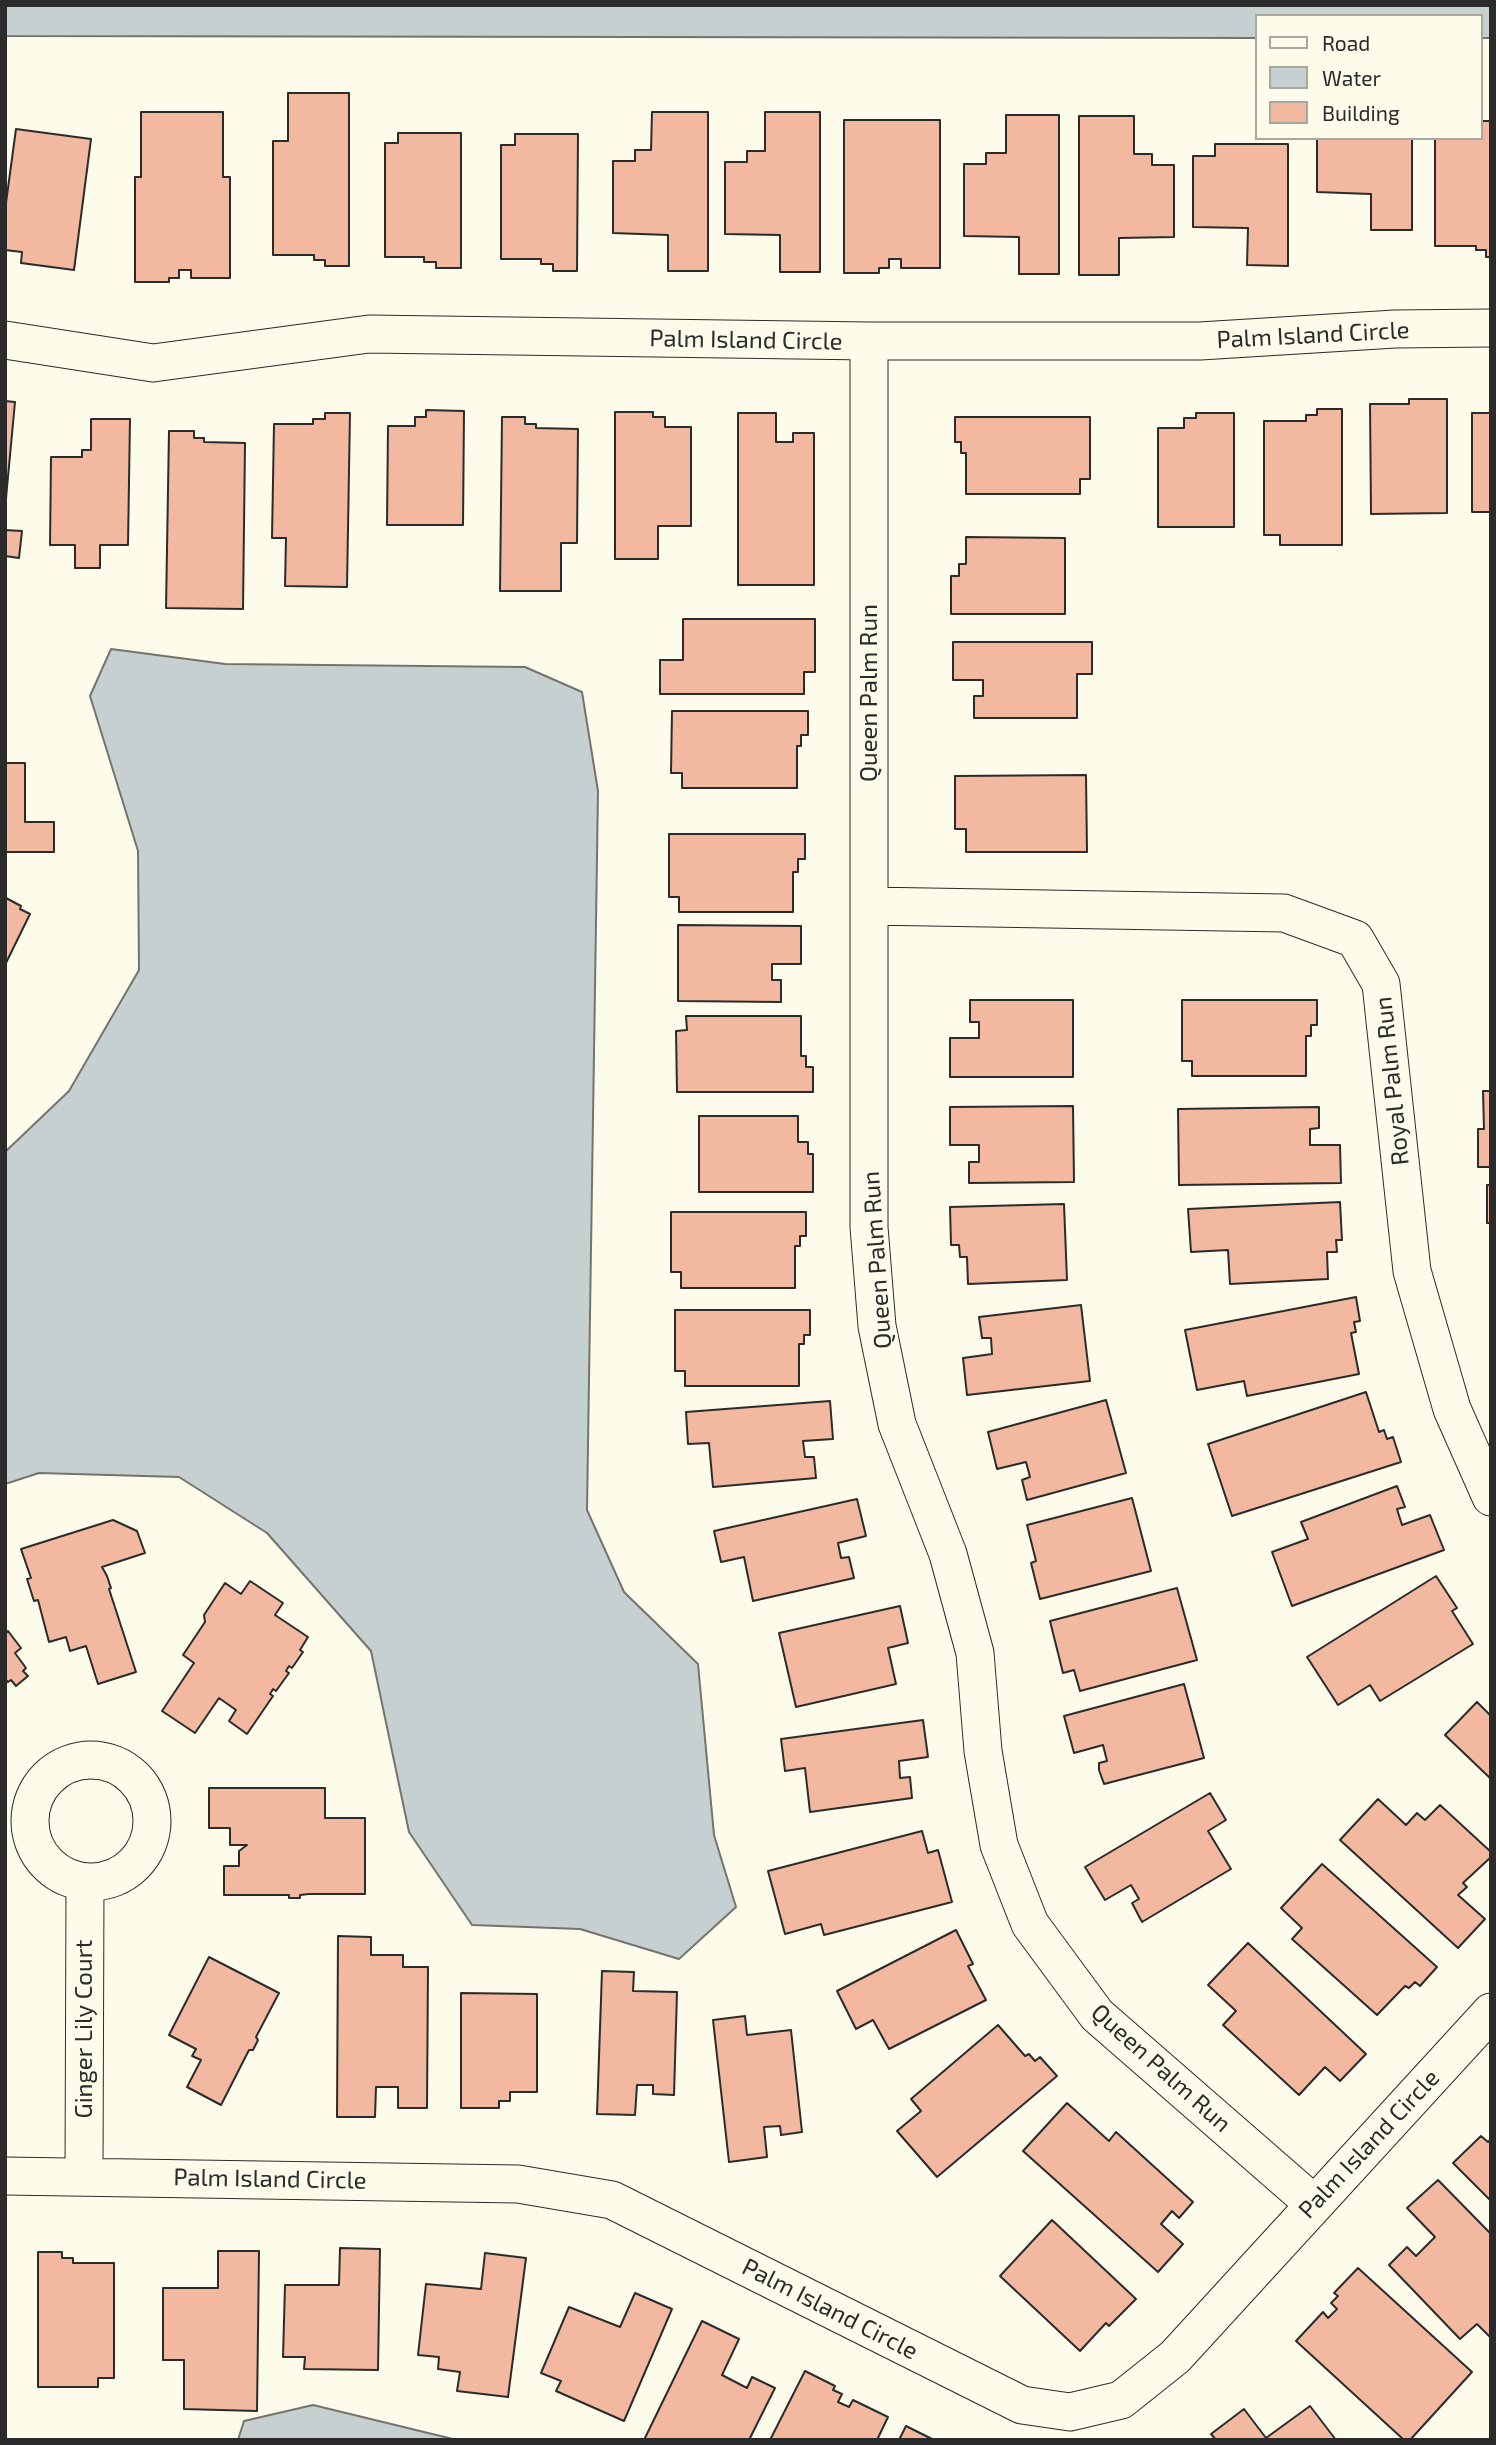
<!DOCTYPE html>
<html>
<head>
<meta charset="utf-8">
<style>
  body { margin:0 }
  #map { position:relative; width:1496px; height:2445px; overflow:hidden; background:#fdfbea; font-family:"Exo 2",sans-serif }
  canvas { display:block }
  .frame { position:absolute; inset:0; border:7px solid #2b2b2b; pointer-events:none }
  .legend { position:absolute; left:1255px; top:14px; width:228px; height:126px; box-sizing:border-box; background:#fdfbea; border:2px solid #a9a89e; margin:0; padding:9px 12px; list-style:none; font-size:21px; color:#2b2b2b }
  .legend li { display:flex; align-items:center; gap:14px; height:35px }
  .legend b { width:35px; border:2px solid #a9a89e }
</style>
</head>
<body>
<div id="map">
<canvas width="1496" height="2445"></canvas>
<div class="frame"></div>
<ul class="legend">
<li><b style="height:9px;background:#fdfbea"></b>Road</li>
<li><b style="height:19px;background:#c7d0d0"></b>Water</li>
<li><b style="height:19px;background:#f2b8a0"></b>Building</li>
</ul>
</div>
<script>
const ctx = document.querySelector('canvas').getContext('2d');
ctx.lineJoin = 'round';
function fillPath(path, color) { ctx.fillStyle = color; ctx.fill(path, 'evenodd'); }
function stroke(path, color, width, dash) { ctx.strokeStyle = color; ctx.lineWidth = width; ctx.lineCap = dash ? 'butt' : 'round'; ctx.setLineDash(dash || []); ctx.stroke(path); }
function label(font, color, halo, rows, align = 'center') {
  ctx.font = font + ' "Exo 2",sans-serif'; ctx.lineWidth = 5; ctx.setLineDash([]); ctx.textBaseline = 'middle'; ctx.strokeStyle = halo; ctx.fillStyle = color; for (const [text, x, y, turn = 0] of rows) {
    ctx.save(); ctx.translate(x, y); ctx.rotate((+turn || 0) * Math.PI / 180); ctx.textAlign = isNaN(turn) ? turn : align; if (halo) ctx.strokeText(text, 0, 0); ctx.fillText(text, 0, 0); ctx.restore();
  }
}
const water = new Path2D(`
  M 5,5 L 1491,5 L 1491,38 L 1480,38 L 1480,16 L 1256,16 L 1256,38 L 5,36 Z
  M 111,649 L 225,664 L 525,667 L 582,692 L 598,791 L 587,1510 L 624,1592 L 698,1664 L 714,1835 L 736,1907 L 679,1959 L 580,1929 L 472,1925 L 409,1832 L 371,1651 L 267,1533 L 179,1477 L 39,1473 L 5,1484 L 5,1152 L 69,1091 L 139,970 L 138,851 L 90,696 Z
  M 313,2405 L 457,2440 L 238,2440 L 244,2421 Z`);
const building = new Path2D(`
  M 288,93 L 349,93 L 349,266 L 325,266 L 325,260 L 314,260 L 314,255 L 273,255 L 273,141 L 288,141 Z
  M 141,112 L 223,112 L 223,177 L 230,177 L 230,278 L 191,278 L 191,270 L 179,270 L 179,278 L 169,278 L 169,282 L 135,282 L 135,177 L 141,177 Z
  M 652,112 L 708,112 L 708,271 L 668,271 L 668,235 L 613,233 L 613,161 L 635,161 L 635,150 L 651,150 Z
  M 765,112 L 820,112 L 820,272 L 780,272 L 780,235 L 725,234 L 725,162 L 747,162 L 747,151 L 765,151 Z
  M 1006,115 L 1059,115 L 1059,274 L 1019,274 L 1019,237 L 964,236 L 964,164 L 986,164 L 986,153 L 1006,153 Z
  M 1079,116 L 1134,116 L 1134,154 L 1152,154 L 1152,165 L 1174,165 L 1174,237 L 1119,238 L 1119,275 L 1079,275 Z
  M 844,120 L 940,120 L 940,268 L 901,268 L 901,259 L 889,259 L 889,268 L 879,268 L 879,273 L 844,273 Z
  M 1480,121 L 1491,121 L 1491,257 L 1486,257 L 1486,250 L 1476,250 L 1476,246 L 1435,246 L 1435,138 L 1480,138 Z
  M 16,129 L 91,139 L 74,270 L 21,263 L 22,252 L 5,250 L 5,210 Z
  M 398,133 L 461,133 L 461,268 L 436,268 L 436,262 L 424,262 L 424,257 L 385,257 L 385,143 L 398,143 Z
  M 515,134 L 578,134 L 577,271 L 553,271 L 553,264 L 541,264 L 541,259 L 501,259 L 501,145 L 515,145 Z
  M 1317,138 L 1412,138 L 1412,230 L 1371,230 L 1371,194 L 1317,192 Z
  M 1215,144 L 1288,144 L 1288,266 L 1247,265 L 1248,228 L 1193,227 L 1193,156 L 1215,156 Z
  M 1409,399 L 1447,399 L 1447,513 L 1371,514 L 1370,404 L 1409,404 Z
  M 5,401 L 15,402 L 5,509 Z
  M 1317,409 L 1342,409 L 1342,545 L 1280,545 L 1280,535 L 1264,535 L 1264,421 L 1306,421 L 1306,415 L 1317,415 Z
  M 426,410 L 464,411 L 463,525 L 387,525 L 388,426 L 415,426 L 415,417 L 426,417 Z
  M 615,412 L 653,412 L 653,417 L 665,417 L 665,427 L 691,427 L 691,526 L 658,526 L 658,559 L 615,559 Z
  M 325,413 L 350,413 L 347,587 L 285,586 L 286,538 L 272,538 L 274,424 L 313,424 L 313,419 L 325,419 Z
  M 738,413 L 776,413 L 776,442 L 793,442 L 793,433 L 814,433 L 814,585 L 738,585 Z
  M 1196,413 L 1234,413 L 1234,527 L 1158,527 L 1158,428 L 1184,428 L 1184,418 L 1196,418 Z
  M 1472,413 L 1491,413 L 1491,512 L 1472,512 Z
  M 502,417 L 525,417 L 525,424 L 536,424 L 536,428 L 578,429 L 577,543 L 561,543 L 561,591 L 500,591 Z
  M 955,417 L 1090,417 L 1090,479 L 1080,479 L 1080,494 L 966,494 L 966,453 L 961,453 L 961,442 L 955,442 Z
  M 91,419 L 130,419 L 128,545 L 100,545 L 100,568 L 75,568 L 75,545 L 50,545 L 51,457 L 82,457 L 82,450 L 91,450 Z
  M 169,431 L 194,431 L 194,438 L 204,438 L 204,442 L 245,443 L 243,609 L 166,608 Z
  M 5,530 L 22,531 L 19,558 L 5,556 Z
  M 966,537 L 1065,538 L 1065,614 L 951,614 L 951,576 L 959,576 L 959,564 L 966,564 Z
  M 683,619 L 815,619 L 815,672 L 804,672 L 804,694 L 660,694 L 660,660 L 683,660 Z
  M 953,642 L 1092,642 L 1092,674 L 1077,674 L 1077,718 L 974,718 L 974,696 L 983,696 L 983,680 L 953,680 Z
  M 672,711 L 808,711 L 808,735 L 801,735 L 801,746 L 797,746 L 797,788 L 682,788 L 682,773 L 671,773 Z
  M 5,763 L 25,763 L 25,822 L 54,822 L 54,852 L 5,852 Z
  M 1086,775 L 1087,852 L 966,852 L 966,829 L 955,829 L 955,776 Z
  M 669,834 L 805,834 L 805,859 L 798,859 L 798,872 L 793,872 L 793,912 L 679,912 L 679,897 L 669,897 Z
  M 6,898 L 21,906 L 20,909 L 30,914 L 5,965 Z
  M 678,925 L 801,926 L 801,964 L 772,964 L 772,980 L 781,980 L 781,1002 L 678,1001 Z
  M 970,1000 L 1073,1000 L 1073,1077 L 950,1077 L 950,1038 L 979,1038 L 979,1022 L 970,1022 Z
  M 1182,1000 L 1317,1000 L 1317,1025 L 1311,1025 L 1311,1036 L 1306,1036 L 1306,1076 L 1192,1076 L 1192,1061 L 1182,1061 Z
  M 686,1016 L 801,1016 L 801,1056 L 806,1056 L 806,1067 L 813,1067 L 813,1092 L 677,1092 L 676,1031 L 687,1030 Z
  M 1483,1091 L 1491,1091 L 1491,1167 L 1478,1167 L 1478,1129 L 1484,1129 Z
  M 1073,1106 L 1074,1182 L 969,1183 L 969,1162 L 979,1162 L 979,1145 L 950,1145 L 950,1107 Z
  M 1319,1107 L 1319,1128 L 1310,1129 L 1310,1145 L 1340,1145 L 1341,1183 L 1179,1185 L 1178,1109 Z
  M 699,1116 L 798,1116 L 798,1142 L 808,1142 L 808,1154 L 813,1154 L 813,1192 L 699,1192 Z
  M 1487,1185 L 1491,1185 L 1491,1223 L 1487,1223 Z
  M 1340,1202 L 1342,1240 L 1336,1240 L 1337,1252 L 1327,1252 L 1328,1279 L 1230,1284 L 1228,1250 L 1191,1252 L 1188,1209 Z
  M 1064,1204 L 1067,1280 L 968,1284 L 967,1257 L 960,1257 L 959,1245 L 951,1245 L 950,1207 Z
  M 671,1212 L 806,1212 L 806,1236 L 800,1236 L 800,1246 L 795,1246 L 795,1288 L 681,1288 L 681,1272 L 671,1272 Z
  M 1356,1297 L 1360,1321 L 1354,1322 L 1356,1332 L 1351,1333 L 1359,1374 L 1247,1396 L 1244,1381 L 1197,1390 L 1185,1330 Z
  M 1081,1305 L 1090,1381 L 967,1395 L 963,1358 L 992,1354 L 991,1338 L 982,1338 L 979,1317 Z
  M 675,1310 L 810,1310 L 810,1335 L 804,1335 L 804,1344 L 799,1344 L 799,1386 L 685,1386 L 685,1371 L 675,1371 Z
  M 1366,1392 L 1379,1432 L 1384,1430 L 1387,1439 L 1393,1437 L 1401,1462 L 1232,1516 L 1208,1444 Z
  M 1106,1400 L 1126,1473 L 1027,1500 L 1022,1480 L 1030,1477 L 1026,1462 L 997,1469 L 988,1432 Z
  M 830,1401 L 833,1439 L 803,1441 L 805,1457 L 814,1457 L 816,1478 L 713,1487 L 709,1443 L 688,1444 L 686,1412 Z
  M 1397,1486 L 1405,1507 L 1397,1509 L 1402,1525 L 1430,1515 L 1444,1550 L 1292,1606 L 1272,1552 L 1308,1539 L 1301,1522 Z
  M 1132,1498 L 1151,1571 L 1040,1599 L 1031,1563 L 1036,1561 L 1027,1525 Z
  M 857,1499 L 866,1536 L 838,1543 L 841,1558 L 849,1557 L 854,1578 L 753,1601 L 744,1557 L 721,1562 L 714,1531 Z
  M 113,1520 L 137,1531 L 145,1553 L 102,1567 L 107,1576 L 111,1588 L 109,1589 L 136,1672 L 98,1684 L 86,1646 L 70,1651 L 66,1637 L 49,1642 L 38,1600 L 34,1601 L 27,1579 L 31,1578 L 21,1549 Z
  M 1436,1576 L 1457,1608 L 1452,1611 L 1473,1644 L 1380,1701 L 1370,1685 L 1338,1705 L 1307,1657 Z
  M 250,1581 L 283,1603 L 275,1615 L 308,1637 L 300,1650 L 303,1652 L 292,1668 L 289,1666 L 286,1671 L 289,1673 L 276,1691 L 273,1689 L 270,1694 L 273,1696 L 247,1734 L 229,1721 L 236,1710 L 219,1698 L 195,1733 L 162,1711 L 194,1663 L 183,1655 L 205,1622 L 204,1615 L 225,1583 L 241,1594 Z
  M 1177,1588 L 1197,1660 L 1080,1691 L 1074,1670 L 1063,1673 L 1050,1621 Z
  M 900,1606 L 908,1643 L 888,1648 L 896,1684 L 796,1707 L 779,1633 Z
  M 8,1631 L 21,1648 L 15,1653 L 26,1668 L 23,1671 L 28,1676 L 16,1686 L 11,1680 L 8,1682 L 5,1679 L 5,1634 Z
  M 1184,1684 L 1204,1758 L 1104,1784 L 1099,1770 L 1099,1763 L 1107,1761 L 1103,1745 L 1074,1753 L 1064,1716 Z
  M 1477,1702 L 1491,1716 L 1491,1779 L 1445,1735 Z
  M 923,1720 L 928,1757 L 899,1761 L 900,1778 L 910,1777 L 912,1798 L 810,1812 L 805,1768 L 785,1771 L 781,1739 Z
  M 209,1788 L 325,1788 L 325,1818 L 365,1818 L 365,1894 L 309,1894 L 300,1895 L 300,1898 L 289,1898 L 289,1895 L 224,1895 L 224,1866 L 239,1866 L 239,1851 L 247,1845 L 230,1845 L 230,1828 L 209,1828 Z
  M 1210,1793 L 1226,1820 L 1208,1831 L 1231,1869 L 1142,1922 L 1132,1903 L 1139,1899 L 1131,1885 L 1105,1900 L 1085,1867 Z
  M 1378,1799 L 1406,1825 L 1417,1813 L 1425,1820 L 1440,1805 L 1491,1852 L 1491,1857 L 1463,1883 L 1467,1887 L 1458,1895 L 1485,1919 L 1458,1948 L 1340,1840 Z
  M 922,1831 L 928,1853 L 938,1850 L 952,1902 L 824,1935 L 821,1924 L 785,1934 L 768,1871 Z
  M 1322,1864 L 1437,1967 L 1420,1986 L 1415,1982 L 1409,1988 L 1405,1986 L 1377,2015 L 1292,1939 L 1302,1928 L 1281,1908 Z
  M 956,1930 L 973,1964 L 968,1966 L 986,2000 L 889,2049 L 873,2020 L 856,2029 L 837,1991 Z
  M 338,1936 L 371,1937 L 371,1955 L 403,1955 L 403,1967 L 428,1967 L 427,2108 L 398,2108 L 398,2087 L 376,2087 L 375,2117 L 337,2117 Z
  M 1248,1943 L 1366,2054 L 1340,2081 L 1325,2067 L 1299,2095 L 1223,2025 L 1236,2011 L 1208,1985 Z
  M 209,1957 L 279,1993 L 256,2037 L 258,2040 L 253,2050 L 249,2050 L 221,2105 L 187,2087 L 201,2060 L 192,2056 L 196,2049 L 169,2035 Z
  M 602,1971 L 634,1972 L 633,1991 L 677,1992 L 674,2095 L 653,2094 L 653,2085 L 637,2085 L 635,2115 L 597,2114 Z
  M 461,1993 L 537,1994 L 537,2092 L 510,2092 L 510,2101 L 499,2101 L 499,2108 L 461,2108 Z
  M 745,2016 L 747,2035 L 791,2030 L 802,2132 L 781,2135 L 780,2126 L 764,2127 L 767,2157 L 729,2162 L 713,2020 Z
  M 998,2025 L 1025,2056 L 1029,2054 L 1035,2061 L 1040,2057 L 1057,2076 L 937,2177 L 897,2131 L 921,2111 L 911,2099 Z
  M 1067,2103 L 1109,2141 L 1116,2132 L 1193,2202 L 1179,2218 L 1172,2211 L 1161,2224 L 1183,2244 L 1158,2272 L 1023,2151 Z
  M 1481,2136 L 1488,2142 L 1491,2139 L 1491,2201 L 1453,2163 Z
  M 1438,2180 L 1491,2234 L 1490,2337 L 1477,2324 L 1460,2339 L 1389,2265 L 1407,2247 L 1416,2256 L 1435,2237 L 1407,2208 Z
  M 1052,2220 L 1136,2299 L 1109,2326 L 1106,2323 L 1080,2351 L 1000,2276 Z
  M 340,2248 L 380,2249 L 378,2370 L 304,2369 L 305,2357 L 283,2357 L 285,2285 L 339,2285 Z
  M 218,2251 L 259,2251 L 257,2411 L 184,2409 L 184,2360 L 163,2360 L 163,2288 L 218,2288 Z
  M 38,2252 L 62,2252 L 62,2258 L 73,2258 L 73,2263 L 114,2263 L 114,2378 L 98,2378 L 98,2387 L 38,2387 Z
  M 485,2253 L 526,2258 L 508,2397 L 457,2391 L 460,2372 L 438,2369 L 439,2357 L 418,2355 L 426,2284 L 481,2289 Z
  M 1358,2268 L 1472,2372 L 1410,2440 L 1404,2440 L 1296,2341 L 1323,2312 L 1328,2318 L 1337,2309 L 1331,2303 L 1338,2296 L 1334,2293 Z
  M 635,2293 L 672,2309 L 624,2421 L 556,2391 L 561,2381 L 541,2373 L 569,2307 L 620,2327 Z
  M 702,2321 L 739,2339 L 722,2375 L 747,2388 L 752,2377 L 775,2388 L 749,2440 L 644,2440 Z
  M 805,2371 L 835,2386 L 833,2390 L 842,2394 L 838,2402 L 849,2407 L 853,2400 L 888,2417 L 877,2440 L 770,2440 Z
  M 1310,2406 L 1336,2440 L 1216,2440 L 1211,2434 L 1244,2409 L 1266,2438 Z
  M 906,2426 L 934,2440 L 899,2440 Z`);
const minor = new Path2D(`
  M 5,340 L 153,363 L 369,334 L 869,341 L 1200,341 L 1395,329 L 1491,328
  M 869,341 L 869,1227 L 877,1326 L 897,1424 L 948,1554 L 975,1653 L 983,1751 L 999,1845 L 1030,1924 L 1097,2015 L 1314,2204
  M 869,906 L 1284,913 L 1355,939 L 1381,984 L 1412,1271 L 1452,1409 L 1491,1497
  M30 1821a61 61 0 1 1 122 0a61 61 0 1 1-122 0Z
  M 5,2176 L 518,2184 L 612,2200 L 1022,2405 L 1070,2412 L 1121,2400 L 1175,2357 L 1491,2012
  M 84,2176 L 85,1883`);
const streetNames = [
  ["Palm Island Circle",1313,335,-3],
  ["Palm Island Circle",746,340,1],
  ["Queen Palm Run",869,693,-90],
  ["Royal Palm Run",1392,1081,-96],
  ["Queen Palm Run",877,1260,-94],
  ["Ginger Lily Court",84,2029,-90],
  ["Queen Palm Run",1161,2068,42],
  ["Palm Island Circle",1369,2144,-47],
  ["Palm Island Circle",270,2179,1],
  ["Palm Island Circle",830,2309,27]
];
fillPath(water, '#c7d0d0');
stroke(water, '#74746e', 2);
fillPath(building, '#f2b8a0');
stroke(building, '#2b2b2b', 2);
stroke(minor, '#2b2b2b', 39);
stroke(minor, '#fdfbea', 37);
label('24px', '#2b2b2b', '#fdfbea', streetNames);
</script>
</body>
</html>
